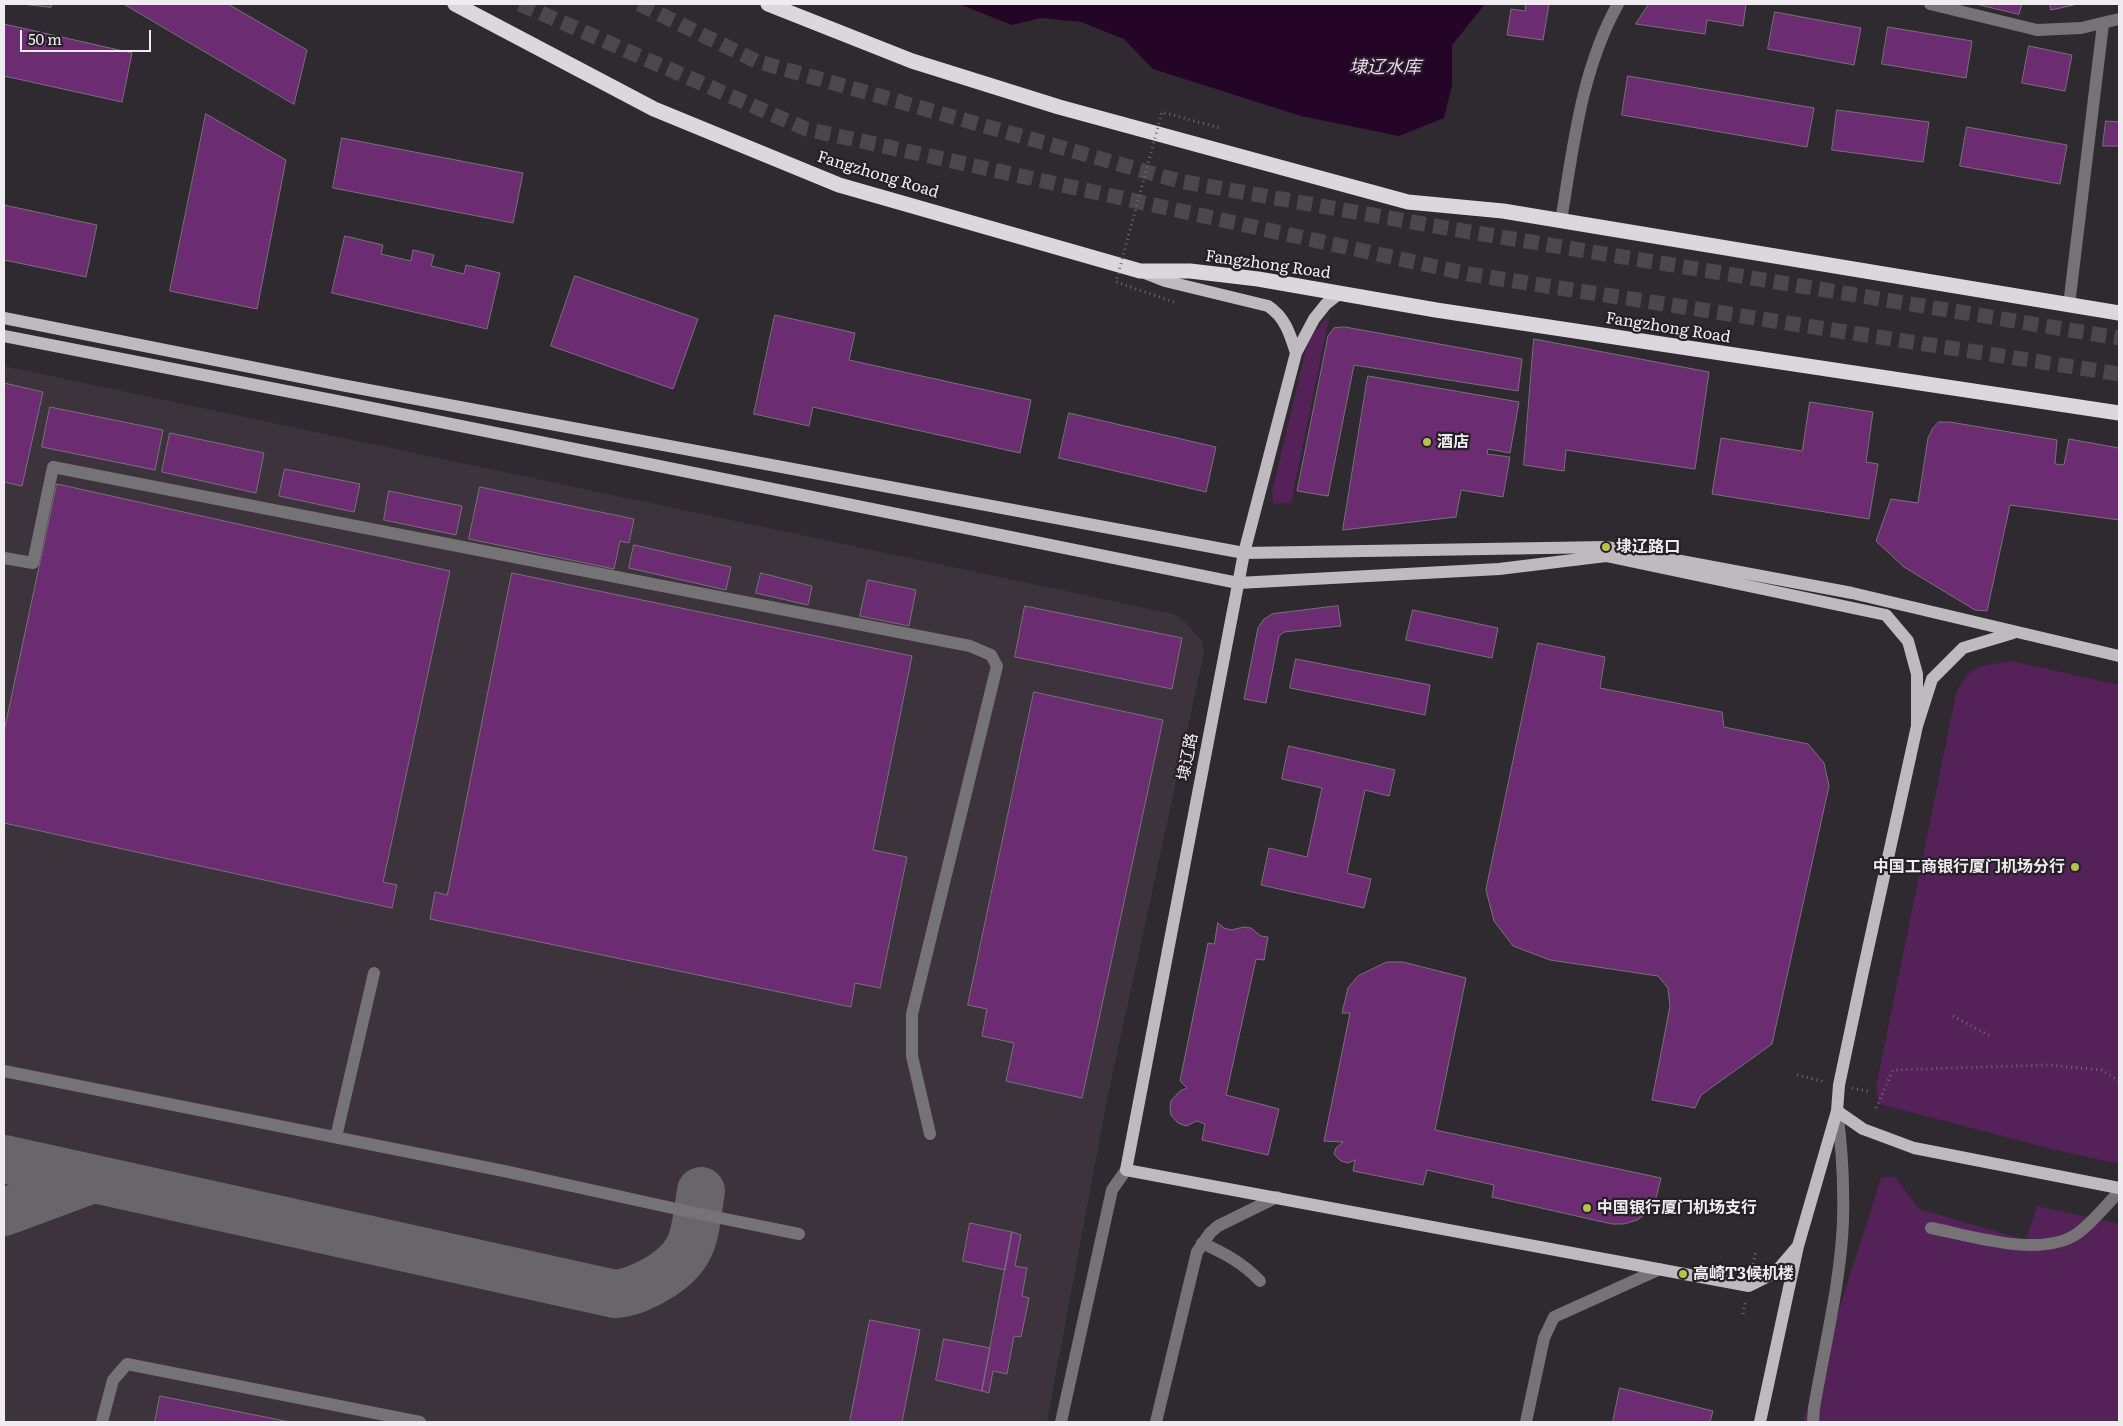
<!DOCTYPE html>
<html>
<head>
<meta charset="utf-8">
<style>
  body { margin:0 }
  #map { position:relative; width:2123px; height:1426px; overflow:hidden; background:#2e2a2f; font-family:Literata,serif }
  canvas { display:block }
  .frame { position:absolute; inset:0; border:5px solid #efecef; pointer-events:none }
  .scale { position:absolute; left:20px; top:30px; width:131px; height:22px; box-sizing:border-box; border:2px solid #efecef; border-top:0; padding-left:6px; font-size:15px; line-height:18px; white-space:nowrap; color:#efecef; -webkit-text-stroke:4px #252025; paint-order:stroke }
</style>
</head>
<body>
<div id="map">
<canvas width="2123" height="1426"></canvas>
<div class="frame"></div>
<div class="scale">50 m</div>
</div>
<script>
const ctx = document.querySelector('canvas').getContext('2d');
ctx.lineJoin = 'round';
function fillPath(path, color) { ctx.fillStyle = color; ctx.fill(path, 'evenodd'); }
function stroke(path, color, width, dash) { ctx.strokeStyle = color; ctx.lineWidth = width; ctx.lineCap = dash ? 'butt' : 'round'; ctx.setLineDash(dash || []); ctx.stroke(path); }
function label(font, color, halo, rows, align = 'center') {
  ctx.font = font + ' Literata,"Noto Sans SC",serif'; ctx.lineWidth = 4.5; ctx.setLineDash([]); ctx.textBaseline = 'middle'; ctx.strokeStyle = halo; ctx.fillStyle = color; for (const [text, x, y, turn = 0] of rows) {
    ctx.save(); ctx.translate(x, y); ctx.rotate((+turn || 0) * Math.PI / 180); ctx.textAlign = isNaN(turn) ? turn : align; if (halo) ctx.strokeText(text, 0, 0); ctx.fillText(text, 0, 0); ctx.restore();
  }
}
const built = new Path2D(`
  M 4,366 L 1174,614 L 1184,621 L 1202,641 L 1204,653 L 1107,1100 L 1047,1422 L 4,1422 Z`);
const green = new Path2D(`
  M 1330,313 L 1291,503 L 1273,504 L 1272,492 L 1306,349 L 1310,338 Z
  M 2012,661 L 2119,685 L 2119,1164 L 2052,1149 L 1879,1104 L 1876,1087 L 1956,694 C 1969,663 1983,666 2012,661 Z
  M 1894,1176 L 1919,1209 L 2026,1240 L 2037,1206 L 2119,1224 L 2119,1422 L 1803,1422 L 1881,1178 Z`);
const water = new Path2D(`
  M 959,4 L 1485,4 L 1452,45 L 1452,85 L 1444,118 L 1399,136 L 1301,116 L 1153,69 L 1124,39 L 1081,22 L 1041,18 L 1012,25 Z`);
const taxiway = new Path2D(`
  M 4,1159 L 615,1294 C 630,1293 642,1287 655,1280 C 697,1256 694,1234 701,1191
  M 4,1212 L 93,1179`);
const building = new Path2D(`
  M 22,4 L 52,4 L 51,7 Z
  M 124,4 L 228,4 L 307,50 L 294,104 Z
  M 1526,4 L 1549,4 L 1543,40 L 1507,35 L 1511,9 L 1525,11 Z
  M 1649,4 L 1746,4 L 1743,26 L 1707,20 L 1705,34 L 1636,24 Z
  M 1976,4 L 2022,4 L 2019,14 Z
  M 2050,4 L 2078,4 L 2051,10 Z
  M 1775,12 L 1861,28 L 1854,65 L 1768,49 Z
  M 4,24 L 132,53 L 122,102 L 4,76 Z
  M 1888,27 L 1972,41 L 1966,78 L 1882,64 Z
  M 2029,46 L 2072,55 L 2065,91 L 2022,83 Z
  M 1628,76 L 1814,108 L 1807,147 L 1622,115 Z
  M 1837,110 L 1929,122 L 1923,162 L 1832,150 Z
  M 206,114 L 286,160 L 257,309 L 170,291 Z
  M 2106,121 L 2119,122 L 2119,146 L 2103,146 Z
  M 1967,127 L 2067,145 L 2060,184 L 1960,166 Z
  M 342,138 L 523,173 L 513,223 L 333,188 Z
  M 4,205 L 97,225 L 86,277 L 4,260 Z
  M 345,236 L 383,245 L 381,254 L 411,261 L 413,250 L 434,255 L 431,266 L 464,274 L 466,265 L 500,273 L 487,329 L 332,293 Z
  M 575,276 L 698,319 L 673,389 L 551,346 Z
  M 775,315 L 855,333 L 849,360 L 1031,400 L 1020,453 L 813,407 L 809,426 L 754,414 Z
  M 1345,327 L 1522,359 L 1518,391 L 1354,365 L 1328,496 L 1297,491 L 1328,336 L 1334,328 Z
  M 1534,339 L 1709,372 L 1695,469 L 1566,450 L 1564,471 L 1524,465 Z
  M 1368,376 L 1519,402 L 1510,453 L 1488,449 L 1487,454 L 1510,457 L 1503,497 L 1461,490 L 1456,517 L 1343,530 Z
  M 4,383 L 43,392 L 22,486 L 4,482 Z
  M 1810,402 L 1873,412 L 1866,462 L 1878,464 L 1869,519 L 1712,494 L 1721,438 L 1802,451 Z
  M 50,407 L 163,430 L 155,470 L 42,447 Z
  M 1069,413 L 1216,447 L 1206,492 L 1059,458 Z
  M 1939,422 L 1950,422 L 2057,440 L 2055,464 L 2064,465 L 2069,439 L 2119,448 L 2119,520 L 2010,505 L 1987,611 L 1975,610 L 1904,567 L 1876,541 L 1891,499 L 1918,503 L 1928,438 L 1933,428 Z
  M 170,433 L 264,453 L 256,493 L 162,472 Z
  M 285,469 L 360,484 L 354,512 L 279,496 Z
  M 57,484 L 450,571 L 383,882 L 397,885 L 392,908 L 4,823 L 4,732 Z
  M 480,487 L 634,519 L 629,543 L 620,541 L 614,569 L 469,539 Z
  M 389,491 L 462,506 L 456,535 L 384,520 Z
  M 634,545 L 731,567 L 726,590 L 629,568 Z
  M 512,573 L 912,656 L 873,850 L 907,857 L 880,988 L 855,983 L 851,1007 L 430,919 L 435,892 L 447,895 Z
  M 761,573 L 812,586 L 808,605 L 756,593 Z
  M 868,580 L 916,590 L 909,626 L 860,616 Z
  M 1025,606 L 1182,638 L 1172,689 L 1015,657 Z
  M 1338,606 L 1341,626 L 1284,632 L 1279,636 L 1266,703 L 1244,699 L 1258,628 L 1263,620 L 1272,614 Z
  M 1413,610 L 1498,628 L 1492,658 L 1406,640 Z
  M 1538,643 L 1605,657 L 1600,688 L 1722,712 L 1724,727 L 1808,744 L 1824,763 L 1829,786 L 1772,1044 L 1701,1095 L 1695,1108 L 1652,1100 L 1670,1006 L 1668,988 L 1658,976 L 1550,960 L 1513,946 L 1494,921 L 1486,890 Z
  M 1296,659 L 1430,685 L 1425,715 L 1290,688 Z
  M 1034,692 L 1163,720 L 1082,1098 L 1006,1081 L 1014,1043 L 982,1036 L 987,1009 L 968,1005 Z
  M 1289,746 L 1395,770 L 1389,796 L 1365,790 L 1347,873 L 1371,879 L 1364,908 L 1261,885 L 1269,848 L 1307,857 L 1322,788 L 1282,779 Z
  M 1218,923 L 1224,928 L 1231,930 L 1244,927 L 1251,928 L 1261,936 L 1268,937 L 1264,960 L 1256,959 L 1226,1095 L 1279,1109 L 1268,1155 L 1202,1140 L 1205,1124 L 1197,1121 L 1186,1126 L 1178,1123 L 1171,1115 L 1170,1108 L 1171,1101 L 1180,1091 L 1187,1088 L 1180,1081 L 1208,943 L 1214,944 Z
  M 1387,962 L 1403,962 L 1466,978 L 1435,1130 L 1661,1178 L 1655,1202 L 1648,1213 L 1637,1220 L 1624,1224 L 1612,1224 L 1492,1197 L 1494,1185 L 1427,1170 L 1423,1185 L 1353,1171 L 1355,1160 L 1348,1163 L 1341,1161 L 1334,1154 L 1336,1148 L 1343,1142 L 1324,1141 L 1350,1013 L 1342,1013 L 1348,988 L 1358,976 Z
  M 970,1223 L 1012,1232 L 1005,1270 L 963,1261 Z
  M 1012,1232 L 1021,1235 L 1015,1266 L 1027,1268 L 1022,1296 L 1029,1298 L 1021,1337 L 1014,1336 L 1007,1374 L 993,1371 L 989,1393 L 982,1391 Z
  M 870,1320 L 920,1330 L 902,1422 L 850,1422 Z
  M 944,1339 L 990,1348 L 982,1391 L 936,1380 Z
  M 1620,1388 L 1713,1411 L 1710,1422 L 1613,1422 Z
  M 160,1396 L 290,1422 L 155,1422 Z`);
const highwayTunnel = new Path2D(`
  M 520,4 L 806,129 L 1469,274 L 2119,374
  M 639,4 L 756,61 L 1179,181 L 1452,229 L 2119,338`);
const path = new Path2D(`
  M 1953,1016 L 1992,1037
  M 1797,1075 L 1826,1082
  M 1852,1088 L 1871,1092
  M 1876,1108 L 1893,1070 L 2048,1065 L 2102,1070 L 2119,1081
  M 1752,1269 L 1756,1251
  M 1743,1314 L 1746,1300`);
const minor = new Path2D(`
  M 1930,4 L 2037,30 L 2081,28 L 2119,19
  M 1561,221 C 1573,148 1581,70 1618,4
  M 2069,305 L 2103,24
  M 4,558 L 33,563 L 53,467 L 970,646 L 991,655 L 997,666 L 912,1014 L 912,1056 L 930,1134
  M 4,1071 L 504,1171 L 686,1211 L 799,1234
  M 336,1137 L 374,973
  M 1931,1228 C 1972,1236 2042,1259 2078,1233 C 2093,1222 2106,1205 2119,1192
  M 1202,1243 C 1224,1253 1243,1263 1260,1281
  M 102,1422 L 113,1380 L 127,1364 L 420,1422
  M 1061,1422 L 1112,1190 L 1126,1170
  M 1156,1422 L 1197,1252 L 1210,1233 L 1218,1226 L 1277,1197
  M 1526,1422 L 1544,1338 L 1554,1317 L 1660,1269
  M 1813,1422 L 1814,1408 C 1824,1349 1841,1280 1843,1221 C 1844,1184 1842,1147 1837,1111`);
const major = new Path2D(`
  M 1142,272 L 1165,281 L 1268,306 C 1285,317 1290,334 1296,353
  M 1340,293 L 1326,304 L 1314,319 L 1296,353 L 1244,553 L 1126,1170 L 1749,1286 L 1775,1273 L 1798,1246
  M 4,318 L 336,384 L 1244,553 L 1606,547 L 1852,593 L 2119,656
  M 4,336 L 337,401 L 1238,583 L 1499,569 L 1606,556 L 1886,615 L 1908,641 L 1917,674 L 1917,726
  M 1837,1111 L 1863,1129 L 1914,1148 L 2119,1188
  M 1760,1422 L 1798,1246 L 1837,1111 L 1839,1085 L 1862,976 L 1917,726 L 1932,679 L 1963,648 L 2013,633`);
const highway = new Path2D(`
  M 455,4 L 654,109 L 839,185 L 1140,271 L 1190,271 L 1258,279 L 1436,310 L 2119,413
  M 768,4 L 912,61 L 1059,107 L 1408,202 L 1503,211 L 2119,313`);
const pathBridge = new Path2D(`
  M 1174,302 L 1116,282 L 1162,112 L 1220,128`);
const markers = [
  [1427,442,5,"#b6c249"],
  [1606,547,5,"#b6c249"],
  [2075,867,5,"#b6c249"],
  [1587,1208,5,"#b6c249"],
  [1683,1274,5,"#b6c249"]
];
const streetNames = [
  ["Fangzhong Road",878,175,17],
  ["Fangzhong Road",1268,265,8],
  ["Fangzhong Road",1668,328,9],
  ["埭辽路",1188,757,-79]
];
const poiNames = [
  ["酒店",1437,442],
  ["埭辽路口",1616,547],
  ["中国工商银行厦门机场分行",2065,867,"right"],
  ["中国银行厦门机场支行",1597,1208],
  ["高崎T3候机楼",1693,1274]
];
const waterNames = [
  ["埭辽水库",1385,68]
];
fillPath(built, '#3c333c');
fillPath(green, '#552159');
fillPath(water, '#240427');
stroke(taxiway, '#69666a', 48);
fillPath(building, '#6c2c71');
stroke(building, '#777278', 1);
stroke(highwayTunnel, '#4b474c', 15, [15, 8]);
stroke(path, '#706c70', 3, [1, 4]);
stroke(minor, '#757375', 12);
stroke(major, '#bfbabf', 12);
stroke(highway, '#dcd7dd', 15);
stroke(pathBridge, '#706c70', 3, [1, 4]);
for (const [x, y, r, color] of markers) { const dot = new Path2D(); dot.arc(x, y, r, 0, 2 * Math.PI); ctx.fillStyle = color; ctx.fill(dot); stroke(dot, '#252025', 2); }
label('16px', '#efecef', '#252025', streetNames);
label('bold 16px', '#efecef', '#252025', poiNames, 'left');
label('italic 18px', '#f2cef4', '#252025', waterNames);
</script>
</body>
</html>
